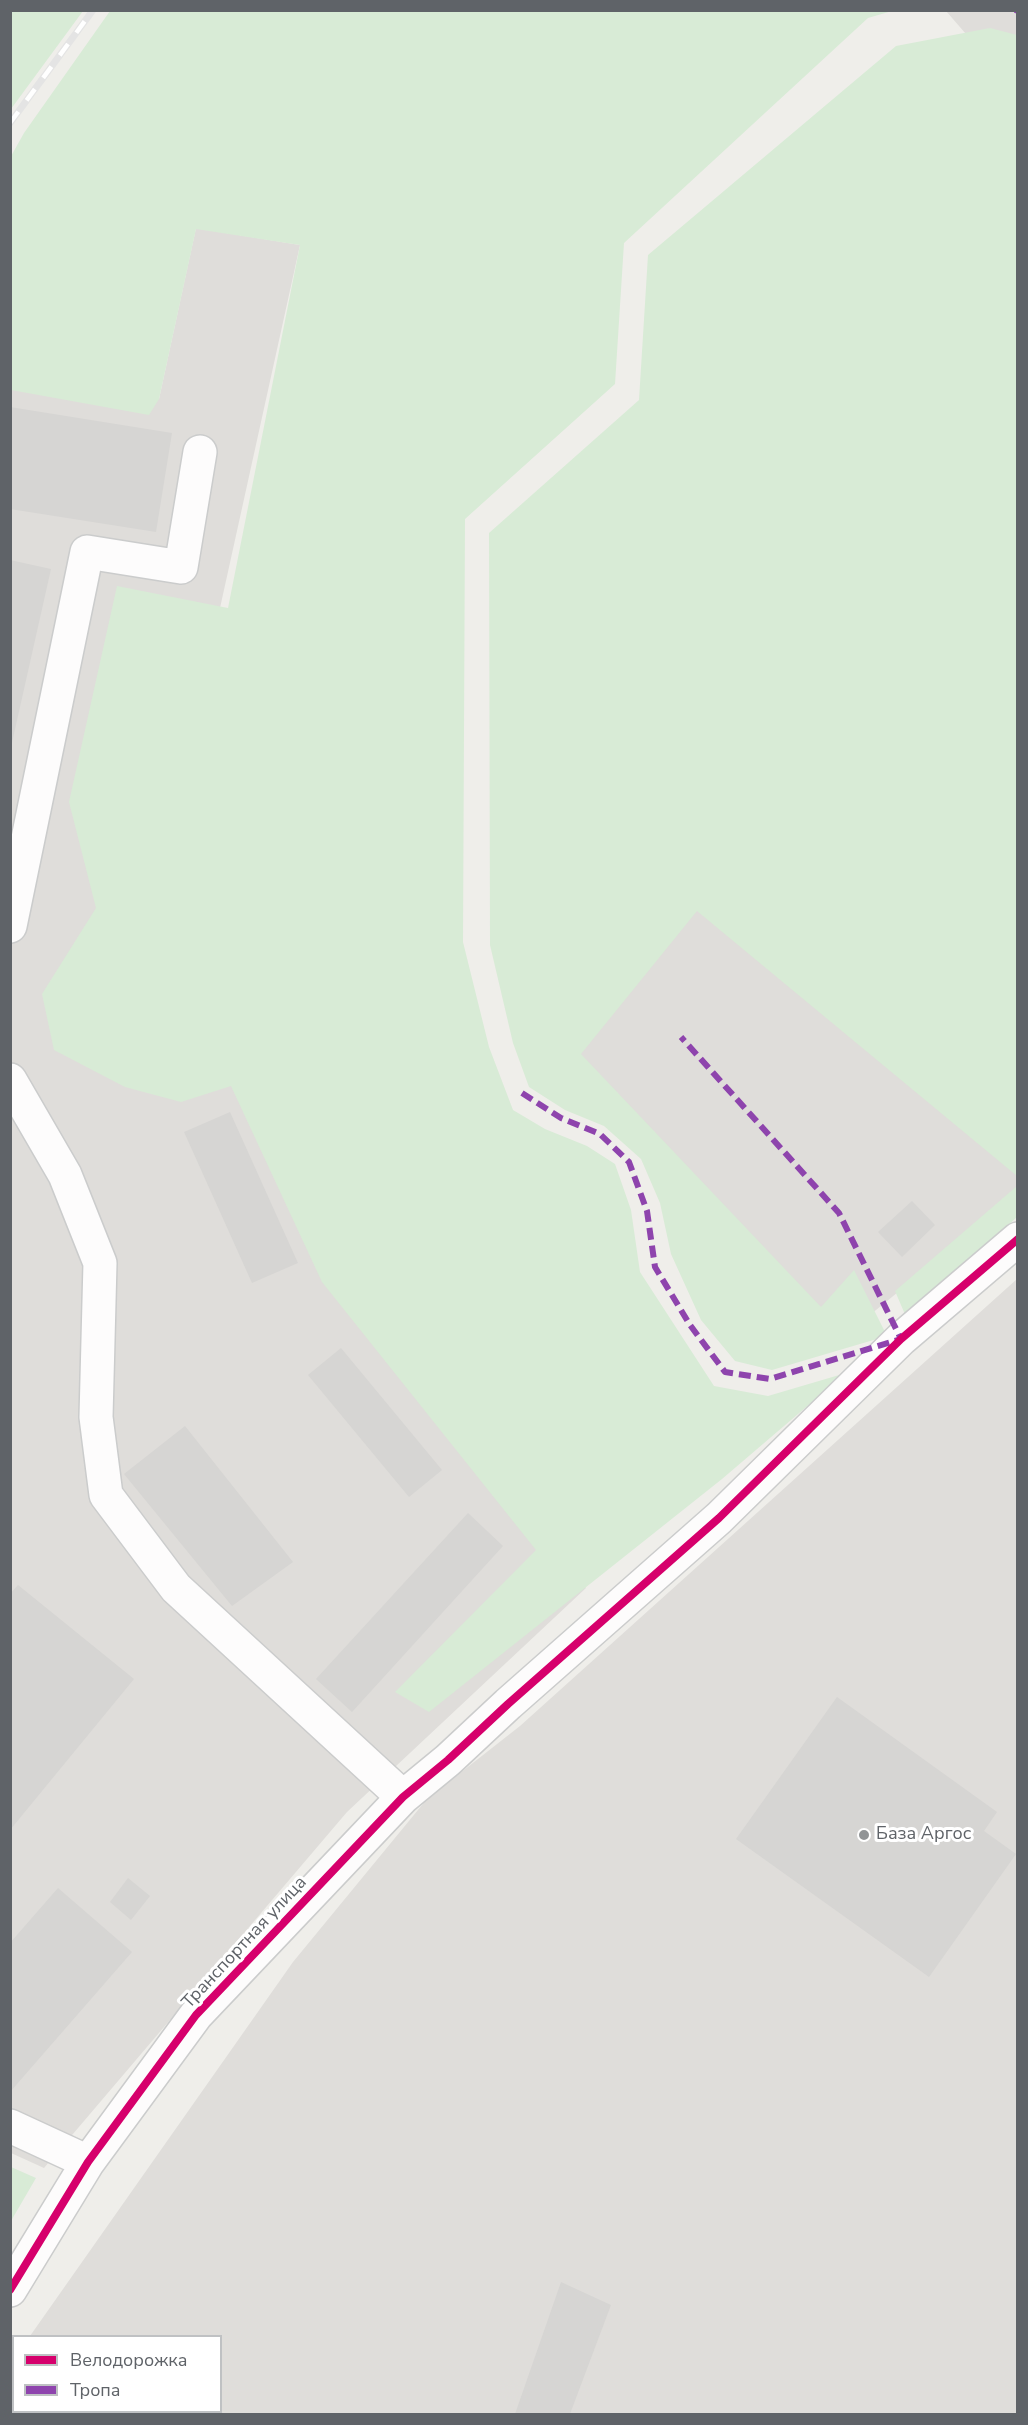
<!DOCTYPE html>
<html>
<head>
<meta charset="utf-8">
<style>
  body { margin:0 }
  #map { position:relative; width:1028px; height:2425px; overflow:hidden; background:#efeeea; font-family:"Nunito Sans",sans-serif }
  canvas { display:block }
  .frame { position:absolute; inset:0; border:12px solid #5f6368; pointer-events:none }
  .legend { position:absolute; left:12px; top:2335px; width:210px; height:78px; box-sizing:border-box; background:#fff; border:2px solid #bfc1c3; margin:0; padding:8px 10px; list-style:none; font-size:18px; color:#5f6368 }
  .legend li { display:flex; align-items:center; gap:12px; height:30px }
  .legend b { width:30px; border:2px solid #bfc1c3 }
</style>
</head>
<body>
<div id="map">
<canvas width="1028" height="2425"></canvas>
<div class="frame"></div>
<ul class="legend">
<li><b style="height:8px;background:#d6006c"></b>Велодорожка</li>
<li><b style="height:8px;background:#8e44ad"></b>Тропа</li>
</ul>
</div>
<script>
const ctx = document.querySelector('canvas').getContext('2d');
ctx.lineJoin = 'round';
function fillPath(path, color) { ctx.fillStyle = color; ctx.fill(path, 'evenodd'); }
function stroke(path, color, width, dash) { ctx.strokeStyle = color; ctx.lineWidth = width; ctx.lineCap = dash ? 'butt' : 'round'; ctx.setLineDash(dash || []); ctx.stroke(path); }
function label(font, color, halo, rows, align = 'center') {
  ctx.font = font + ' "Nunito Sans",sans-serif'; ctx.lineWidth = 6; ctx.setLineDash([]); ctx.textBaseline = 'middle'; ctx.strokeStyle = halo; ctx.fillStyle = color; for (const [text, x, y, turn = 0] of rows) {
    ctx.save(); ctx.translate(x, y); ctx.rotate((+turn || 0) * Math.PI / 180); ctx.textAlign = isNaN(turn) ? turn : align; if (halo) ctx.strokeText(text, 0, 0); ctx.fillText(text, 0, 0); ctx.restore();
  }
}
const industrial = new Path2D(`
  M 946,11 L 1017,11 L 1017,86 L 1012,87 Z
  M 196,228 L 300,245 L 192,735 L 586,1588 L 347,1812 L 44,2168 L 11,2153 L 11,378 L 159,399 Z
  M 694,898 L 1017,1165 L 1017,1195 L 838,1341 L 563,1052 Z
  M 1017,1279 L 1017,2414 L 11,2414 L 11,2365 L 13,2361 L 14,2412 L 220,2412 L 220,2336 L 30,2336 L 293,1962 L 427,1799 L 520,1726 Z`);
const green = new Path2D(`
  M 11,10 L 83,11 L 11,109 L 10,11 Z
  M 110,11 L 892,11 L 868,18 L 624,243 L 615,384 L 465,519 L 463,942 L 489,1047 L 513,1110 L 545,1129 L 587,1146 L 615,1164 L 631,1210 L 640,1272 L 714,1386 L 768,1396 L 846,1373 L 722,1479 L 429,1712 L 395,1692 L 536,1550 L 322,1282 L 231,1086 L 181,1102 L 125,1087 L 54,1050 L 42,994 L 96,908 L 69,802 L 117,586 L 228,608 L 300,245 L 196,229 L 159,399 L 149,415 L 11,390 L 10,158 L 24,133 Z
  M 990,28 L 1017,35 L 1017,1176 L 697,911 L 581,1054 L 821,1307 L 854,1270 L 887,1336 L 772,1370 L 735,1361 L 701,1320 L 671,1254 L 660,1203 L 641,1159 L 604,1126 L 565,1110 L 529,1087 L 513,1043 L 490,945 L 489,533 L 639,400 L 648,255 L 896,46 Z
  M 1017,1186 L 1017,1217 L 907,1319 L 895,1291 Z
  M 11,2167 L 36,2178 L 11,2221 Z`);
const building = new Path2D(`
  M 10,407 L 172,433 L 156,532 L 10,509 Z
  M 10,560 L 51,569 L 11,747 L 10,747 Z
  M 230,1112 L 298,1263 L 252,1283 L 184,1132 Z
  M 912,1201 L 935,1225 L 902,1257 L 878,1232 Z
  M 341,1348 L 442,1470 L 409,1497 L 308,1375 Z
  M 185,1426 L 293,1562 L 232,1606 L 124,1474 Z
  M 468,1513 L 503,1546 L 352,1712 L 316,1679 Z
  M 18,1585 L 134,1679 L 10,1830 L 10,1594 Z
  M 837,1697 L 997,1812 L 984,1831 L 1016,1854 L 929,1977 L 736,1839 Z
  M 128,1878 L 150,1896 L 131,1920 L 110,1902 Z
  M 58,1888 L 132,1952 L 10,2092 L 10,1943 Z
  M 561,2282 L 611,2305 L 570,2414 L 515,2414 Z
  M 165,2412 L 221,2412 L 225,2414 L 163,2414 Z`);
const minor = new Path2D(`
  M 10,926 L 87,552 L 181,567 L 200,452
  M 10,1080 L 65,1175 L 100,1263 L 96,1417 L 106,1495 L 176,1588 L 403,1797
  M 10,2126 L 88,2162
  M 10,2290 L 88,2162 L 196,2015 L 403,1797 L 448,1760 L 508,1704 L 719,1518 L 901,1339 L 1018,1239`);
const rail = new Path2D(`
  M 10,123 L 93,10`);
const quiet = new Path2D(`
  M 1015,10 L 1018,11
  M 522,1093 L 561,1118 L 600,1134 L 629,1162 L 647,1211 L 655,1267 L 690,1325 L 725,1372 L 770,1379 L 901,1339 L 839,1213 L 681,1037`);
const cycleway = new Path2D(`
  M 10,2290 L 88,2162 L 196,2015 L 403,1797 L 448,1760 L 508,1704 L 719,1518 L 901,1339 L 1018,1239`);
const markers = [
  [864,1835,6,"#919496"]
];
const poiNames = [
  ["База Аргос",876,1835]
];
const streetNames = [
  ["Транспортная улица",245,1943,-47]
];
fillPath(industrial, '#dfddda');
fillPath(green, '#d8ebd6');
fillPath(building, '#d6d5d3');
stroke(minor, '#cbcccc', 36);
stroke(minor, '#fdfcfc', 33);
stroke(rail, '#e4e4e4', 7);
stroke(rail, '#fff', 4.5, [14]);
stroke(quiet, '#8e44ad', 6, [12, 6]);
stroke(cycleway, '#d6006c', 8);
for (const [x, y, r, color] of markers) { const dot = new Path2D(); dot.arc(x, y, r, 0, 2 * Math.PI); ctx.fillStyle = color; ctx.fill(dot); stroke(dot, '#fff', 2); }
label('18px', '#5f6368', '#fff', poiNames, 'left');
label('18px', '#5f6368', '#fff', streetNames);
</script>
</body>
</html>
